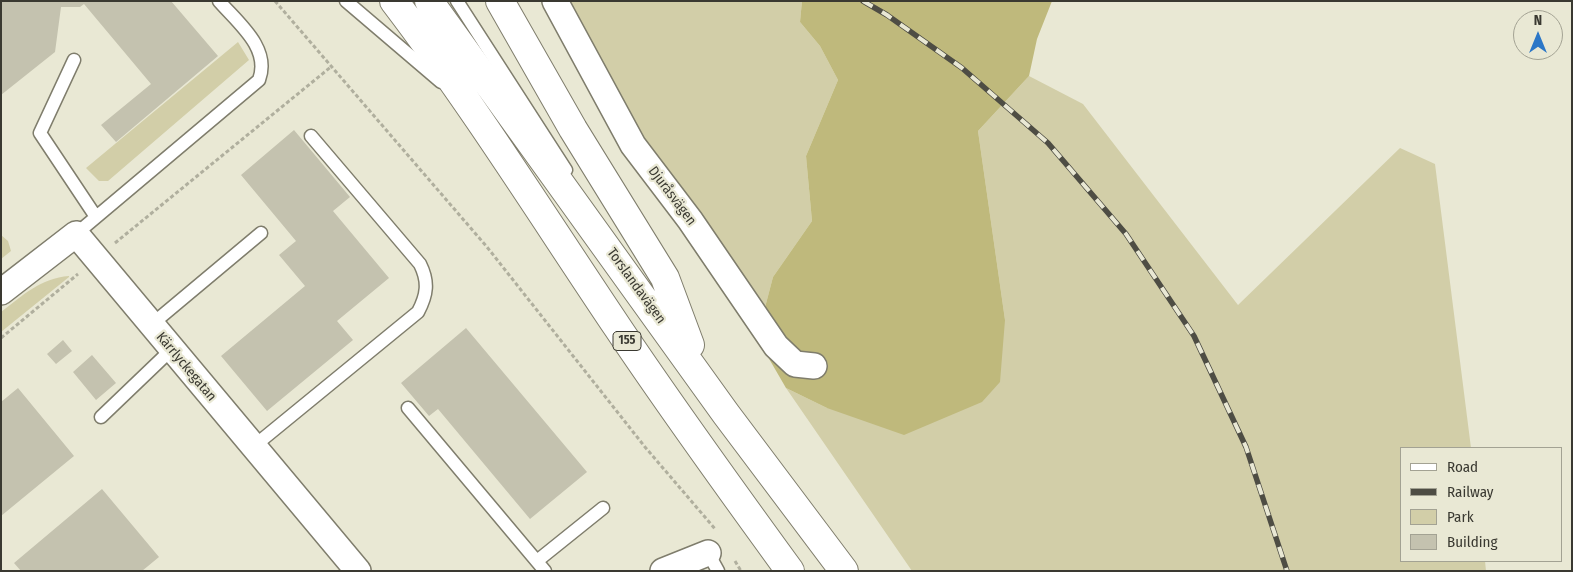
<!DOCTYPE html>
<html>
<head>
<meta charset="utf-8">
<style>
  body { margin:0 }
  #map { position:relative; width:1573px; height:572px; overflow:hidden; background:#e9e8d4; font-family:"Fira Sans Condensed",sans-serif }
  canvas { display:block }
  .frame { position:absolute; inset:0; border:2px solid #3a3931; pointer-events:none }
  .legend { position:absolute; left:1400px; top:447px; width:162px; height:115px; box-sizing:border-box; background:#e9e8d4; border:1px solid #a3a293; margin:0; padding:6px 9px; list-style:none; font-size:15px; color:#3a3931 }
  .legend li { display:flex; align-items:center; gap:10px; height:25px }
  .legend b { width:25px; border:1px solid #a3a293 }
  .north { position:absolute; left:1513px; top:10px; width:50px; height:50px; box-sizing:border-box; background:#e9e8d4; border:1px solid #a3a293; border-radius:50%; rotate:0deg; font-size:14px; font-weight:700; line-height:20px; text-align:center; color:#3a3931 }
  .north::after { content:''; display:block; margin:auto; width:18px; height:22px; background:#2c77c7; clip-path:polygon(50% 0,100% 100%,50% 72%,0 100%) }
</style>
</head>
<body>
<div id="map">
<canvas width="1573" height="572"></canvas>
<div class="frame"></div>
<ul class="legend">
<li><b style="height:6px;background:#fff"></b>Road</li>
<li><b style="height:6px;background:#4e4d44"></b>Railway</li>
<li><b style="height:14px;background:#d2cea8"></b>Park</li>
<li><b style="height:14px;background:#c4c2af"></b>Building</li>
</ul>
<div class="north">N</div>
</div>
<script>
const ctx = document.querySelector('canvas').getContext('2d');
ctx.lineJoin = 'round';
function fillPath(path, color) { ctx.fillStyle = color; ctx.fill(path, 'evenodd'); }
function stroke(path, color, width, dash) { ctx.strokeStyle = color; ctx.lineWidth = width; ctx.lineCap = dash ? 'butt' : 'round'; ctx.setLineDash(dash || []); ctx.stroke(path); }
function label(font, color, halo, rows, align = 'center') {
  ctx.font = font + ' "Fira Sans Condensed",sans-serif'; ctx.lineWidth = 4.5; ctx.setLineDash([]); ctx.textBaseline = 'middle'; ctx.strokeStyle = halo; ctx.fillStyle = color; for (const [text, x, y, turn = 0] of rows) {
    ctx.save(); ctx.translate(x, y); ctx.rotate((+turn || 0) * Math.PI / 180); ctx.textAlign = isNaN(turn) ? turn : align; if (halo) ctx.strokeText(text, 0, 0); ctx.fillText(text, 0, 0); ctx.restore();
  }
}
const green = new Path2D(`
  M 542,1 L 802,1 L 800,22 L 820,46 L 838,80 L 806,156 L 812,221 L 773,277 L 757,338 L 630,159 Z
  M 238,42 L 249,60 L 108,181 L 99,181 L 86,168 Z
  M 1029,76 L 1083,104 L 1238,305 L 1400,148 L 1435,164 L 1471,448 L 1402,448 L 1402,561 L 1485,561 L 1486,571 L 912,571 L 786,388 L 827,408 L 1005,320 L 978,131 Z
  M 1,235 L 8,241 L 11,251 L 1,259 Z
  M 69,276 L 69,277 L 1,332 L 1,312 C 22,296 41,278 69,276 Z`);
const forest = new Path2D(`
  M 802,1 L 1052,1 L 1037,39 L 1029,76 L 978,131 L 1005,320 L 1000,382 L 982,402 L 904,435 L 827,408 L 786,388 L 757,338 L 773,277 L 812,221 L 806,156 L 838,80 L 820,46 L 800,22 Z`);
const building = new Path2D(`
  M 1,1 L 171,1 L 218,56 L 116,142 L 101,125 L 151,84 L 84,4 L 80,7 L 61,7 L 55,52 L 1,95 Z
  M 294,130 L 350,197 L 333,211 L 389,278 L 337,321 L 353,340 L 267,411 L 221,356 L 305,286 L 279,255 L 296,241 L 241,175 Z
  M 466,328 L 587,472 L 530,519 L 438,409 L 429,416 L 401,383 Z
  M 63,340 L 72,351 L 56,364 L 47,354 Z
  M 92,355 L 116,383 L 96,400 L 73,372 Z
  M 18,388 L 74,456 L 1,516 L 1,402 Z
  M 102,489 L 159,557 L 142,571 L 21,571 L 14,563 Z`);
const path = new Path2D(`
  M 275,1 L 487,247 L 645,447 L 716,530
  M 115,243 L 332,66
  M 1,338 L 78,274
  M 735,561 L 741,571`);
const service = new Path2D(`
  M 346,1 L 441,82
  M 457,1 L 566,170
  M 74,60 L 40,133 L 96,217
  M 76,234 L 259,80 C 271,48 238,23 219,1
  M 151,325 L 261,233
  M 408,408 L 545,571
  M 101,417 L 172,349
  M 253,447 L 418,312 C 427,295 429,282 420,264 L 311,136
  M 708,553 L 718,571
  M 537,561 L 603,508`);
const minor = new Path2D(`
  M 555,1 L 633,145 L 690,220 L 776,346 L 795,364 L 814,366
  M 1,292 L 76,234 L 358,571
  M 663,571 L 708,553`);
const primary = new Path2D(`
  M 394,1 C 474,106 544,218 618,328 C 673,410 731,490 790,571
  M 429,1 L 726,414 L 844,571
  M 500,1 L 573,129 L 665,278 L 690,345`);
const rail = new Path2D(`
  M 863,1 L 887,15 L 962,68 L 1048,143 L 1126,234 L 1194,336 L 1246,447 L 1287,571`);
const shields = [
  [627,341,28]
];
const shieldNames = [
  ["155",627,341]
];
const streetNames = [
  ["Djuråsvägen",672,196,53],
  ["Torslandavägen",636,286,54],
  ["Kärrlyckegatan",186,367,50]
];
fillPath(green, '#d2cea8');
fillPath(forest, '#bfb97c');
fillPath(building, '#c4c2af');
stroke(service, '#7f7d6c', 15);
stroke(minor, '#7f7d6c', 28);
stroke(primary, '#7f7d6c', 30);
stroke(path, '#b0af9e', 3, [4, 2.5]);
stroke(service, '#fff', 12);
stroke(minor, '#fff', 25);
stroke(primary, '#fff', 28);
stroke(rail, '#4e4d44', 5.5);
stroke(rail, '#e9e8d4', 4, [11]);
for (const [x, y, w] of shields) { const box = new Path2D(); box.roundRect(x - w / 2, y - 9.5, w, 19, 4); ctx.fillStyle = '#e9e8d4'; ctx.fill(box); stroke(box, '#3a3931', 1); }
label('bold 12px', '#3a3931', null, shieldNames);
label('14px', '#3a3931', '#e9e8d4', streetNames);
</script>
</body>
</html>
